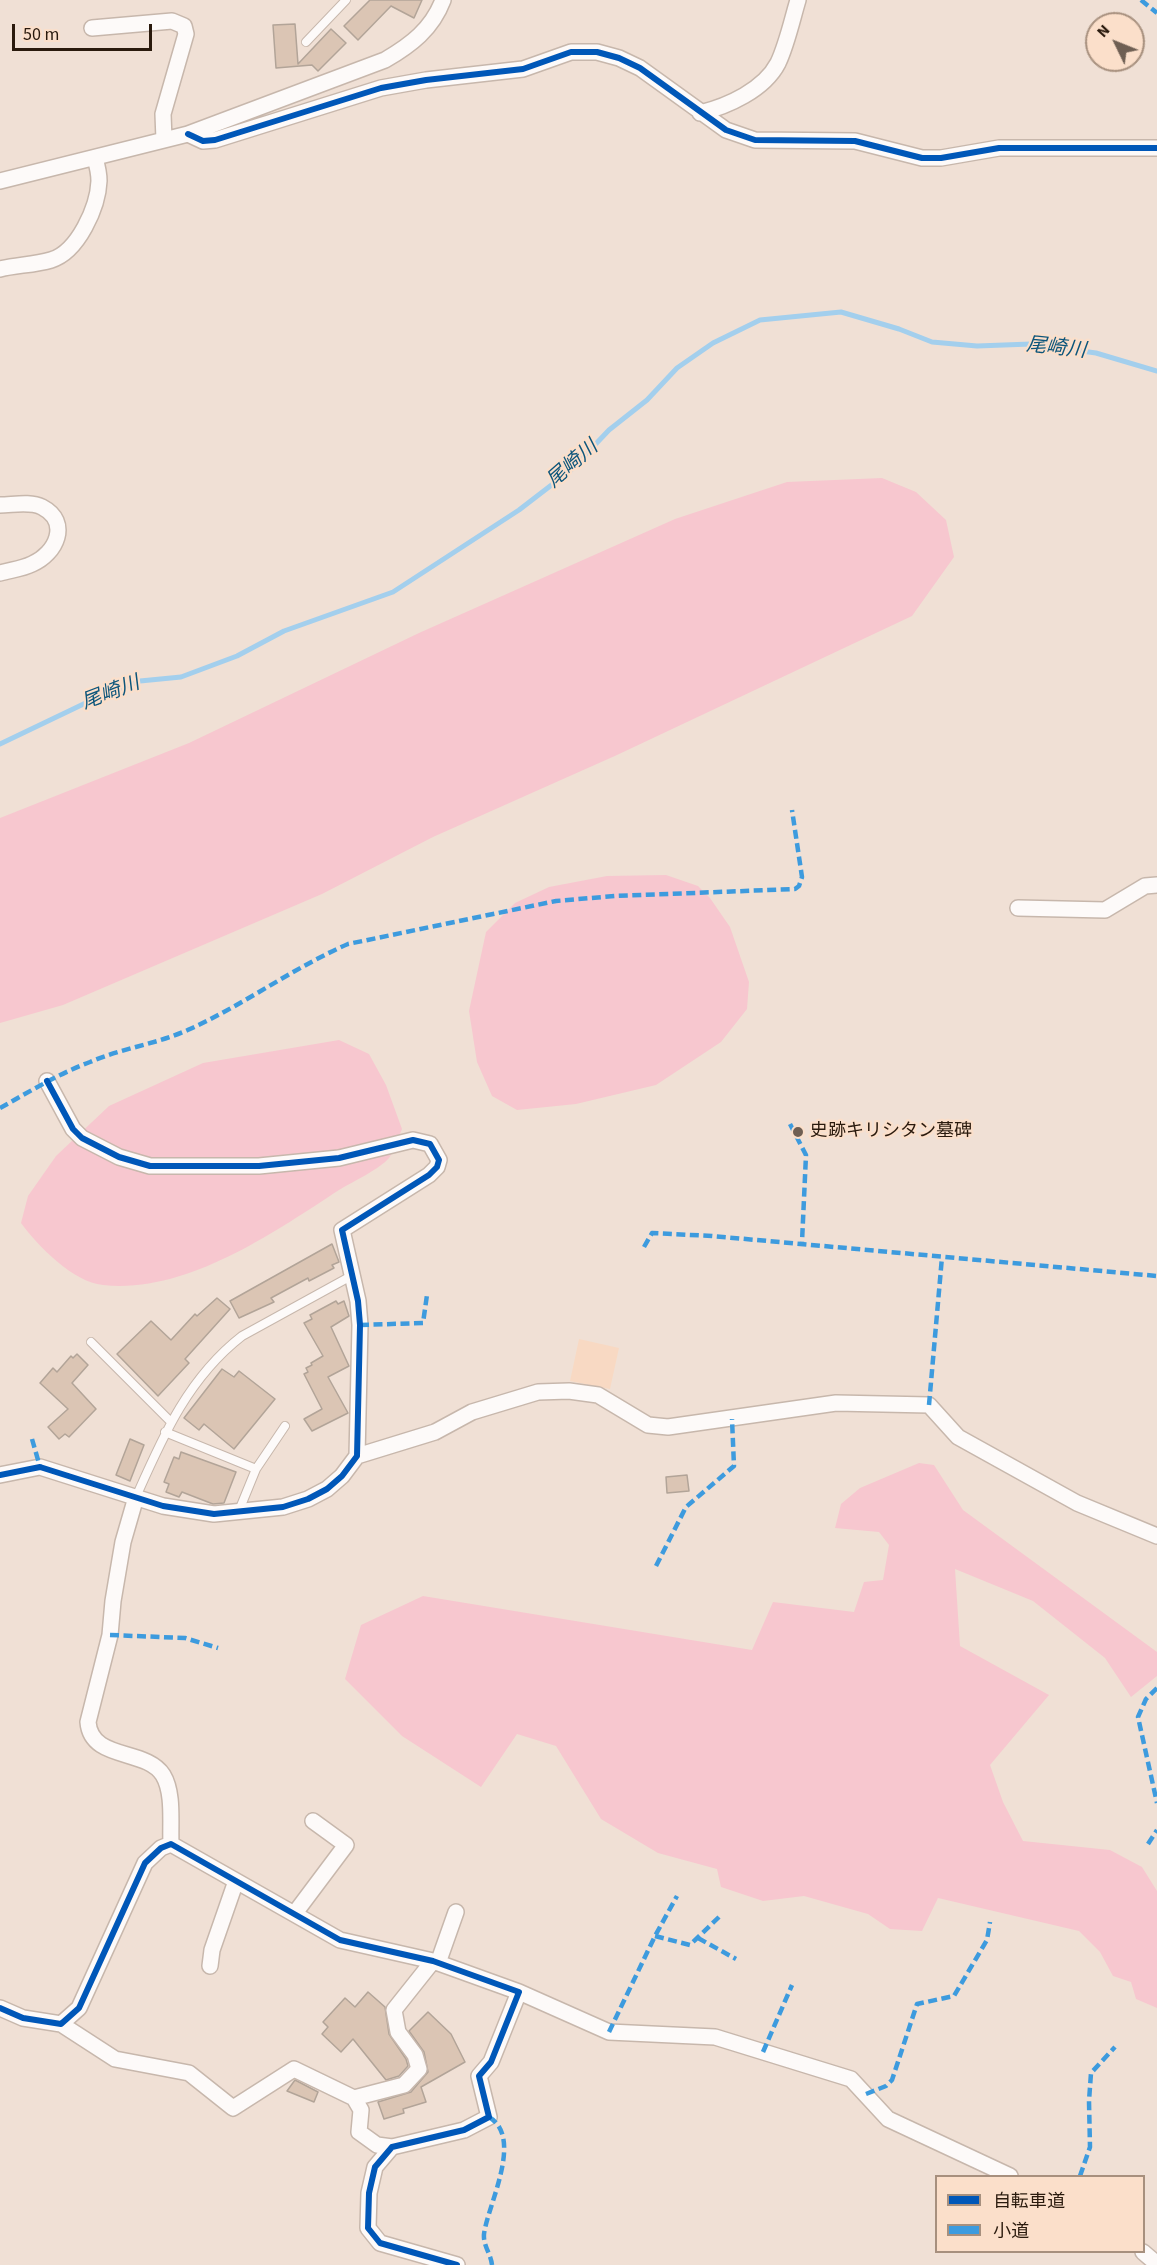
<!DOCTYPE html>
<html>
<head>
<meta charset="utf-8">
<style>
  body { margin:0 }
  #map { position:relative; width:1157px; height:2265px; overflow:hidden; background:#f0e0d5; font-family:"Source Sans 3","Noto Sans JP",sans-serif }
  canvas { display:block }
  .legend { position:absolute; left:935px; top:2175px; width:210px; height:78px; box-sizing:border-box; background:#fbdfca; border:2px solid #a7907e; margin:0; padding:8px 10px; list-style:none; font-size:18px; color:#2a1a0d }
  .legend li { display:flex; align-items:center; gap:12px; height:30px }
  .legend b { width:30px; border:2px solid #a7907e }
  .north { position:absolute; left:1085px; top:12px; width:60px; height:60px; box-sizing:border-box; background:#fbdfca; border:2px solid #a7907e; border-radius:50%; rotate:313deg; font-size:16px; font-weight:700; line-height:24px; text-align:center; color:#2a1a0d }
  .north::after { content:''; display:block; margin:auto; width:21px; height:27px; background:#6f5f53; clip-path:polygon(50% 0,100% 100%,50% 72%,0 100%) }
  .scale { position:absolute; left:12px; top:24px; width:140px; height:27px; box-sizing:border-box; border:3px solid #2a1a0d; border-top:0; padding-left:8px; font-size:18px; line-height:21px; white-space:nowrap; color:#2a1a0d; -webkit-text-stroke:4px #fbdfca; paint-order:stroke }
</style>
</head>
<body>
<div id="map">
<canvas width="1157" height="2265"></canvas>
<ul class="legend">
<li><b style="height:8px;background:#0057b8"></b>自転車道</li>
<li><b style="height:8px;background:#3d9bde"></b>小道</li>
</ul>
<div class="north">N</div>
<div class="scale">50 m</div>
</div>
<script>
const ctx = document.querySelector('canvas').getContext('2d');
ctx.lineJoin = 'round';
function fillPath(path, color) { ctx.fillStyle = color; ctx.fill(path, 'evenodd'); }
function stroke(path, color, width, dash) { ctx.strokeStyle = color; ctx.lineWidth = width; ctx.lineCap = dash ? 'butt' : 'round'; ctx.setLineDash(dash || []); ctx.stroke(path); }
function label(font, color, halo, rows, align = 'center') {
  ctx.font = font + ' "Source Sans 3","Noto Sans JP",sans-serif'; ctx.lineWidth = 4.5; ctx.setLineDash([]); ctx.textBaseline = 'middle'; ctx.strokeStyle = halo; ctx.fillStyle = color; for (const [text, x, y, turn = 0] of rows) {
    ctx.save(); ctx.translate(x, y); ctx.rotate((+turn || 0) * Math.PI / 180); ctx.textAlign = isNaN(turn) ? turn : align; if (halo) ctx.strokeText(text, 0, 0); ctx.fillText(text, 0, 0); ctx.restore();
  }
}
const built = new Path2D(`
  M 579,1339 L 619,1348 L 610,1389 L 570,1381 Z`);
const green = new Path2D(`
  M 882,478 L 916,492 L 946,520 L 954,557 L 912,616 L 617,755 L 433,837 L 322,894 L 63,1005 L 0,1023 L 0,818 L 189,743 L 419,633 L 675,519 L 787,482 Z
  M 666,875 L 698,886 L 710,898 L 730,927 L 749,982 L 747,1009 L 721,1042 L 656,1085 L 576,1104 L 517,1110 L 492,1096 L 477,1062 L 469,1011 L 486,932 L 515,903 L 549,887 L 607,876 Z
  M 339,1040 L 369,1054 L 386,1085 L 402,1129 C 398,1138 395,1150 389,1158 C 380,1169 352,1182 339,1190 C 273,1233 186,1294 103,1285 C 73,1282 38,1246 21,1223 L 28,1196 L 56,1156 L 109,1106 L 203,1063 Z
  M 919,1463 L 934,1465 L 963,1510 L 1157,1652 L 1157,1676 L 1131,1697 L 1105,1658 L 1033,1601 L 955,1569 L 960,1646 L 1049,1695 L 990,1765 L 1003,1802 L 1023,1841 L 1110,1850 L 1142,1867 L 1157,1891 L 1157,2008 L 1136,1999 L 1131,1982 L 1113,1976 L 1100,1952 L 1079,1931 L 938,1898 L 922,1931 L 890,1929 L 868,1914 L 804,1896 L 763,1901 L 721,1887 L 717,1869 L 658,1853 L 601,1819 L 556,1746 L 517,1734 L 481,1787 L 402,1736 L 345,1679 L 361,1625 L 423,1596 L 752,1650 L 773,1602 L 854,1612 L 864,1582 L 883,1580 L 889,1545 L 879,1532 L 835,1528 L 841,1504 L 860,1488 Z`);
const stream = new Path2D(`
  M 0,744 L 94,699 L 140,681 L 181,677 L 237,656 L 284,631 L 393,592 L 519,510 L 571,470 L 609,430 L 647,400 L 677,368 L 713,343 L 760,320 L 841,312 L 899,329 L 932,342 L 977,346 L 1031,344 L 1096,353 L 1157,371`);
const building = new Path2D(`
  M 370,0 L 422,0 L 414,18 L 391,6 L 358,40 L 344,26 Z
  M 295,24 L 298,64 L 331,29 L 346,43 L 318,71 L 312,65 L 276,68 L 273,25 Z
  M 332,1244 L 339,1262 L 332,1265 L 334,1268 L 309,1281 L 308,1278 L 271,1298 L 274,1302 L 239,1318 L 230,1301 Z
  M 217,1298 L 230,1309 L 185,1359 L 189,1363 L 158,1396 L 117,1354 L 151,1321 L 171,1340 L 195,1314 L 197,1316 Z
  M 336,1301 L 338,1304 L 344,1301 L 349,1316 L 331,1327 L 349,1366 L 328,1377 L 348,1413 L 312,1431 L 304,1419 L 322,1409 L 304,1374 L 308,1372 L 306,1368 L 312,1365 L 311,1363 L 323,1356 L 304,1323 L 312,1319 L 310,1315 Z
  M 77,1354 L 88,1365 L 72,1383 L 96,1409 L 69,1437 L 65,1434 L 59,1439 L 48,1427 L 68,1409 L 40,1383 L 53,1368 L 57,1372 L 71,1356 L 73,1358 Z
  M 222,1369 L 234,1377 L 239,1371 L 275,1399 L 234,1449 L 204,1424 L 199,1430 L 184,1418 Z
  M 130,1439 L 144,1445 L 130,1481 L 116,1475 Z
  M 181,1452 L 236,1472 L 224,1503 L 213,1504 L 182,1492 L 179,1497 L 166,1492 L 169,1484 L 164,1482 L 174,1457 L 179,1459 Z
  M 687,1475 L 689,1491 L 667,1493 L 666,1477 Z
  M 368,1992 L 385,2007 L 389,2034 L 406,2059 L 408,2066 L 399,2076 L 386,2080 L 353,2039 L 341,2052 L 322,2034 L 328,2027 L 323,2022 L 345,1998 L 355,2007 Z
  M 428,2012 L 451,2034 L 465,2062 L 421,2087 L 426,2102 L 403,2109 L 404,2113 L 384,2119 L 378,2102 L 411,2092 L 428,2072 L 424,2052 L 409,2031 Z
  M 295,2080 L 318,2092 L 314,2102 L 287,2091 Z`);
const service = new Path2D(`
  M 306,42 L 346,0
  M 91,1342 L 170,1421
  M 165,1432 L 256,1469
  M 136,1497 C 163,1436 188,1378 242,1336 L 353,1275
  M 238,1513 L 256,1469 L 285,1426`);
const minor = new Path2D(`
  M 92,28 L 172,21 L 184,26 L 186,34 L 163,114 L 164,140
  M 700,113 C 728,106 764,90 778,63 C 787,44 792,20 798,0
  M 188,134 L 203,141 L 215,140 L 381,88 L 426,80 L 523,69 L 571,52 L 597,52 L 619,58 L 640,68 L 726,130 L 755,140 L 855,141 L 922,158 L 941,158 L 999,148 L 1157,148
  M 0,181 L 188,134 L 385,60 C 411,45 432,29 443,0
  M 0,269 C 16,265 34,265 51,260 C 78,252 98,207 99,181 C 99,173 97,165 95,158
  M 0,505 C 13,505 30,501 42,507 C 71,522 56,554 32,564 C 22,569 10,570 0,573
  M 1018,908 L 1105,910 L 1145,886 L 1157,885
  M 357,1456 L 435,1432 L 472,1412 L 538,1392 L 569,1391 L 598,1395 L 648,1425 L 668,1427 L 836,1403 L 929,1405 L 958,1437 L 1077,1503 L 1157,1536
  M 0,1475 L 40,1467 L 163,1506 L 214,1514 L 283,1507 L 308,1499 L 327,1489 L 342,1476 L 357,1456 L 360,1325 L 358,1301 L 342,1230 L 429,1175 L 437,1167 L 439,1160 L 430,1144 L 413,1140 L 339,1158 L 259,1166 L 150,1166 L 119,1157 L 82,1138 L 73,1129 L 47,1081
  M 136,1497 L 123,1542 L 113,1601 L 110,1635 L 88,1722 C 91,1761 146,1748 163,1775 C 174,1793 170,1823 171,1844
  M 295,1913 L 346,1845 L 313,1821
  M 438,1963 L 456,1912
  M 210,1966 L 212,1950 L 236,1881
  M 519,1992 L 609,2032 L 715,2037 L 851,2079 L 888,2119 L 1010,2176
  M 0,2008 L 23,2018 L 61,2024 L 79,2008 L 145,1863 L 161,1848 L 171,1844 L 340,1940 L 433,1961 L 519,1992 L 491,2062 L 479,2076 L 489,2117 L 464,2130 L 392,2147 L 375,2167 L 369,2193 L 368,2228 L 380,2243 L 457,2265
  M 61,2024 L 115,2059 L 189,2073 L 233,2108 L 294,2069 L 354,2098 L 404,2085 L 419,2069 L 415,2055 L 398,2032 L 394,2010 L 433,1961
  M 354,2098 L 361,2110 L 359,2132 L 377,2145 L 392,2147
  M 1143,2252 L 1157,2264`);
const quiet = new Path2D(`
  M 1141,0 L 1157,13
  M 0,1108 C 29,1092 58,1074 90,1062 C 122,1048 158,1044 190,1029 C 245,1004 293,968 348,944 L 556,901 L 615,896 L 795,889 L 799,886 L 802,877 L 792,810
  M 790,1124 L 806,1155 L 802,1242
  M 644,1247 L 652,1233 L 712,1236 L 1157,1276
  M 360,1325 L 423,1323 L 427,1295
  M 929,1405 L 942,1257
  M 32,1439 L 40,1467
  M 656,1566 L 686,1507 L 734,1466 L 732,1419
  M 110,1635 L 185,1638 L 218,1648
  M 1157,1688 L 1146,1699 L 1138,1717 L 1157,1803
  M 1148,1844 L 1157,1830
  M 655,1936 L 690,1945 L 719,1917
  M 698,1938 L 736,1959
  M 609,2032 L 655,1936 L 677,1896
  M 763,2052 L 792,1985
  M 866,2094 L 886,2086 L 892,2080 L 917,2004 L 954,1996 L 987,1940 L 990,1922
  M 489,2117 C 524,2138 488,2204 484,2234 C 483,2246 491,2254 492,2265
  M 1080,2176 L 1090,2147 L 1089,2101 L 1091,2073 L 1115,2047`);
const cycleway = new Path2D(`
  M 188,134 L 203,141 L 215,140 L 381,88 L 426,80 L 523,69 L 571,52 L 597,52 L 619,58 L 640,68 L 726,130 L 755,140 L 855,141 L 922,158 L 941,158 L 999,148 L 1157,148
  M 0,1475 L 40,1467 L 163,1506 L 214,1514 L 283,1507 L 308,1499 L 327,1489 L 342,1476 L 357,1456 L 360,1325 L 358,1301 L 342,1230 L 429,1175 L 437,1167 L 439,1160 L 430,1144 L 413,1140 L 339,1158 L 259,1166 L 150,1166 L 119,1157 L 82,1138 L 73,1129 L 47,1081
  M 0,2008 L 23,2018 L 61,2024 L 79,2008 L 145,1863 L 161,1848 L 171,1844 L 340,1940 L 433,1961 L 519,1992 L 491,2062 L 479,2076 L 489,2117 L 464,2130 L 392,2147 L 375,2167 L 369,2193 L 368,2228 L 380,2243 L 457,2265`);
const markers = [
  [798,1132,6,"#6f5f53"]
];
const poiNames = [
  ["史跡キリシタン墓碑",810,1132]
];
const waterNames = [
  ["尾崎川",1056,349,6],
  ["尾崎川",573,465,-41],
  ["尾崎川",111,694,-21]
];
fillPath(built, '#f8d9c3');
fillPath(green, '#f7c7cf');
stroke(stream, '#a3cfed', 5);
fillPath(building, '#dbc5b4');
stroke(building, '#b2a498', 1.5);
stroke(service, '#c7b7ac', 10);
stroke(minor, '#c7b7ac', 18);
stroke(service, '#fdfaf9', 8);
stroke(minor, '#fdfaf9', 15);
stroke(quiet, '#3d9bde', 4.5, [9, 4.5]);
stroke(cycleway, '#0057b8', 6);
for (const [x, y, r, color] of markers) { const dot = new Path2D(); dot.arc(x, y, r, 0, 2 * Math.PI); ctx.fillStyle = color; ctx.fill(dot); stroke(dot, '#fbdfca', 2); }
label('18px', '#2a1a0d', '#fbdfca', poiNames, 'left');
label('italic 20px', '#0c557b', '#fbdfca', waterNames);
</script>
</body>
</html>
